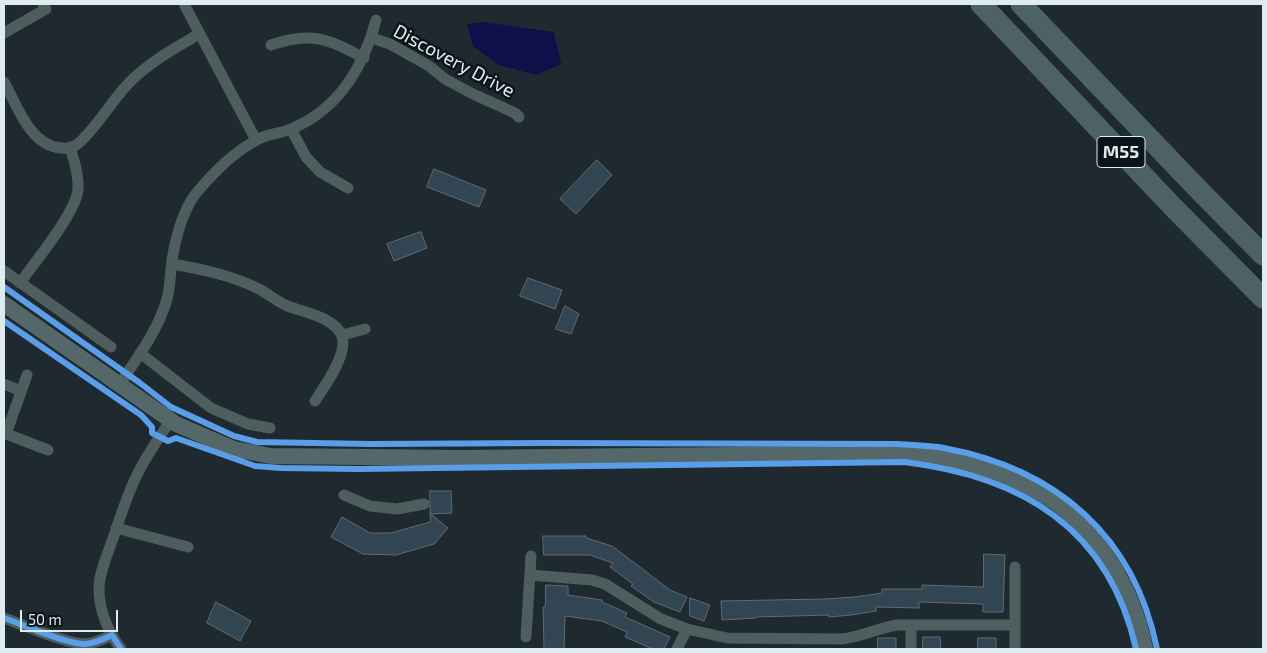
<!DOCTYPE html>
<html>
<head>
<meta charset="utf-8">
<style>
  body { margin:0 }
  #map { position:relative; width:1267px; height:653px; overflow:hidden; background:#1e2a2f; font-family:"Exo 2",sans-serif }
  canvas { display:block }
  .frame { position:absolute; inset:0; border:5px solid #deebf0; pointer-events:none }
  .scale { position:absolute; left:20px; top:610px; width:98px; height:22px; box-sizing:border-box; border:2px solid #deebf0; border-top:0; padding-left:6px; font-size:15px; line-height:18px; white-space:nowrap; color:#deebf0; -webkit-text-stroke:4px #0b1417; paint-order:stroke }
</style>
</head>
<body>
<div id="map">
<canvas width="1267" height="653"></canvas>
<div class="frame"></div>
<div class="scale">50 m</div>
</div>
<script>
const ctx = document.querySelector('canvas').getContext('2d');
ctx.lineJoin = 'round';
function fillPath(path, color) { ctx.fillStyle = color; ctx.fill(path, 'evenodd'); }
function stroke(path, color, width, dash) { ctx.strokeStyle = color; ctx.lineWidth = width; ctx.lineCap = dash ? 'butt' : 'round'; ctx.setLineDash(dash || []); ctx.stroke(path); }
function label(font, color, halo, rows, align = 'center') {
  ctx.font = font + ' "Exo 2",sans-serif'; ctx.lineWidth = 5; ctx.setLineDash([]); ctx.textBaseline = 'middle'; ctx.strokeStyle = halo; ctx.fillStyle = color; for (const [text, x, y, turn = 0] of rows) {
    ctx.save(); ctx.translate(x, y); ctx.rotate((+turn || 0) * Math.PI / 180); ctx.textAlign = isNaN(turn) ? turn : align; if (halo) ctx.strokeText(text, 0, 0); ctx.fillText(text, 0, 0); ctx.restore();
  }
}
const water = new Path2D(`
  M 483,22 L 554,32 L 561,64 L 536,75 L 499,65 L 473,46 L 467,24 Z`);
const building = new Path2D(`
  M 597,160 L 612,175 L 576,214 L 560,199 Z
  M 434,169 L 486,190 L 479,207 L 427,187 Z
  M 421,232 L 427,248 L 394,261 L 387,244 Z
  M 528,278 L 562,290 L 555,309 L 520,296 Z
  M 565,306 L 579,314 L 571,334 L 556,329 Z
  M 430,491 L 451,491 L 452,513 L 431,514 L 448,528 L 434,544 L 396,555 L 363,554 L 331,537 L 342,517 L 370,533 L 391,533 L 430,522 Z
  M 543,536 L 586,536 L 586,538 L 612,546 L 670,590 L 687,597 L 680,612 L 654,602 L 631,586 L 633,584 L 610,567 L 613,563 L 590,555 L 544,555 Z
  M 984,554 L 1005,555 L 1003,612 L 983,612 L 983,604 L 919,602 L 919,608 L 876,607 L 876,611 L 851,615 L 829,617 L 829,615 L 756,617 L 756,618 L 722,620 L 721,601 L 824,599 L 855,597 L 882,593 L 882,589 L 922,589 L 922,585 L 983,587 Z
  M 546,585 L 568,586 L 568,595 L 602,600 L 602,602 L 627,613 L 625,617 L 670,637 L 664,649 L 653,649 L 625,637 L 627,632 L 602,621 L 565,616 L 564,649 L 544,649 L 543,607 L 545,607 Z
  M 690,598 L 710,605 L 704,621 L 690,616 Z
  M 216,602 L 251,621 L 240,641 L 207,623 Z
  M 923,637 L 940,637 L 941,649 L 923,649 Z
  M 878,638 L 896,638 L 896,649 L 878,649 Z
  M 978,638 L 996,638 L 996,649 L 978,649 Z`);
const street = new Path2D(`
  M 184,4 L 256,140
  M 4,33 L 46,9 L 43,4
  M 372,38 L 390,44 L 429,66 L 445,79 L 473,94 L 515,113 L 519,117
  M 271,45 C 312,31 328,39 364,58
  M 4,82 C 17,105 30,146 61,148 C 71,149 77,146 84,138 C 100,122 112,101 127,85 C 147,63 174,49 199,34
  M 291,129 L 306,157 L 320,172 L 348,188
  M 172,264 C 201,269 230,275 257,288 C 268,293 278,303 290,307 C 305,312 335,318 342,336 C 348,354 325,386 315,401
  M 4,271 L 111,347
  M 20,283 C 35,262 75,214 78,190 C 79,176 75,162 70,148
  M 342,335 L 365,329
  M 140,353 L 211,408 L 248,424 L 270,428
  M 4,384 L 21,391
  M 119,385 C 137,358 158,331 167,299 C 171,284 170,269 173,254 C 177,233 184,207 198,191 C 214,172 233,153 255,141 C 266,134 279,134 291,129 C 339,109 363,68 376,20
  M 4,433 L 48,450
  M 6,434 L 27,375
  M 344,495 L 370,506 L 397,509 L 424,504
  M 116,528 L 188,547
  M 1015,567 L 1015,649
  M 530,575 L 592,580 L 605,584 L 661,619 L 687,629 L 727,638 L 842,639 C 861,637 878,628 897,625 L 1015,625
  M 4,618 C 24,625 66,644 86,644 C 95,643 104,639 112,635
  M 526,637 L 531,556
  M 121,649 C 108,632 99,610 99,589 C 99,574 106,558 111,544 C 120,519 127,493 140,469 C 149,452 160,436 171,420
  M 677,649 L 687,629
  M 911,649 L 911,625`);
const secondary = new Path2D(`
  M 4,304 L 176,424 L 234,449 L 271,456 L 461,458 L 910,453 C 957,458 1006,472 1047,497 C 1098,529 1134,591 1145,649`);
const highway = new Path2D(`
  M 981,4 L 1172,206 L 1263,298
  M 1021,4 L 1197,188 L 1263,255`);
const cycleway = new Path2D(`
  M 4,287 L 140,383 L 171,407 L 234,436 L 257,442 L 371,444 L 544,443 L 898,444 C 913,445 929,445 944,448 C 1056,469 1134,535 1157,649
  M 4,321 L 141,415 L 152,427 L 152,433 L 168,441 L 176,438 L 255,466 L 281,468 L 358,469 L 904,462 C 1021,476 1109,528 1136,649
  M 4,618 C 24,625 66,644 86,644 C 95,643 104,639 112,635 L 121,649`);
const shields = [
  [1121,152,48]
];
const shieldNames = [
  ["M55",1121,152]
];
const streetNames = [
  ["Discovery Drive",454,61,28]
];
fillPath(water, '#0f1049');
fillPath(building, '#324552');
stroke(building, '#626b70', 1);
stroke(street, '#4e5d5e', 11);
stroke(secondary, '#556869', 16);
stroke(highway, '#4d6265', 21);
stroke(cycleway, '#5a9eea', 6);
for (const [x, y, w] of shields) { const box = new Path2D(); box.roundRect(x - w / 2, y - 15.5, w, 31, 4); ctx.fillStyle = '#0b1417'; ctx.fill(box); stroke(box, '#deebf0', 1); }
label('bold 18px', '#deebf0', null, shieldNames);
label('19px', '#deebf0', '#0b1417', streetNames);
</script>
</body>
</html>
